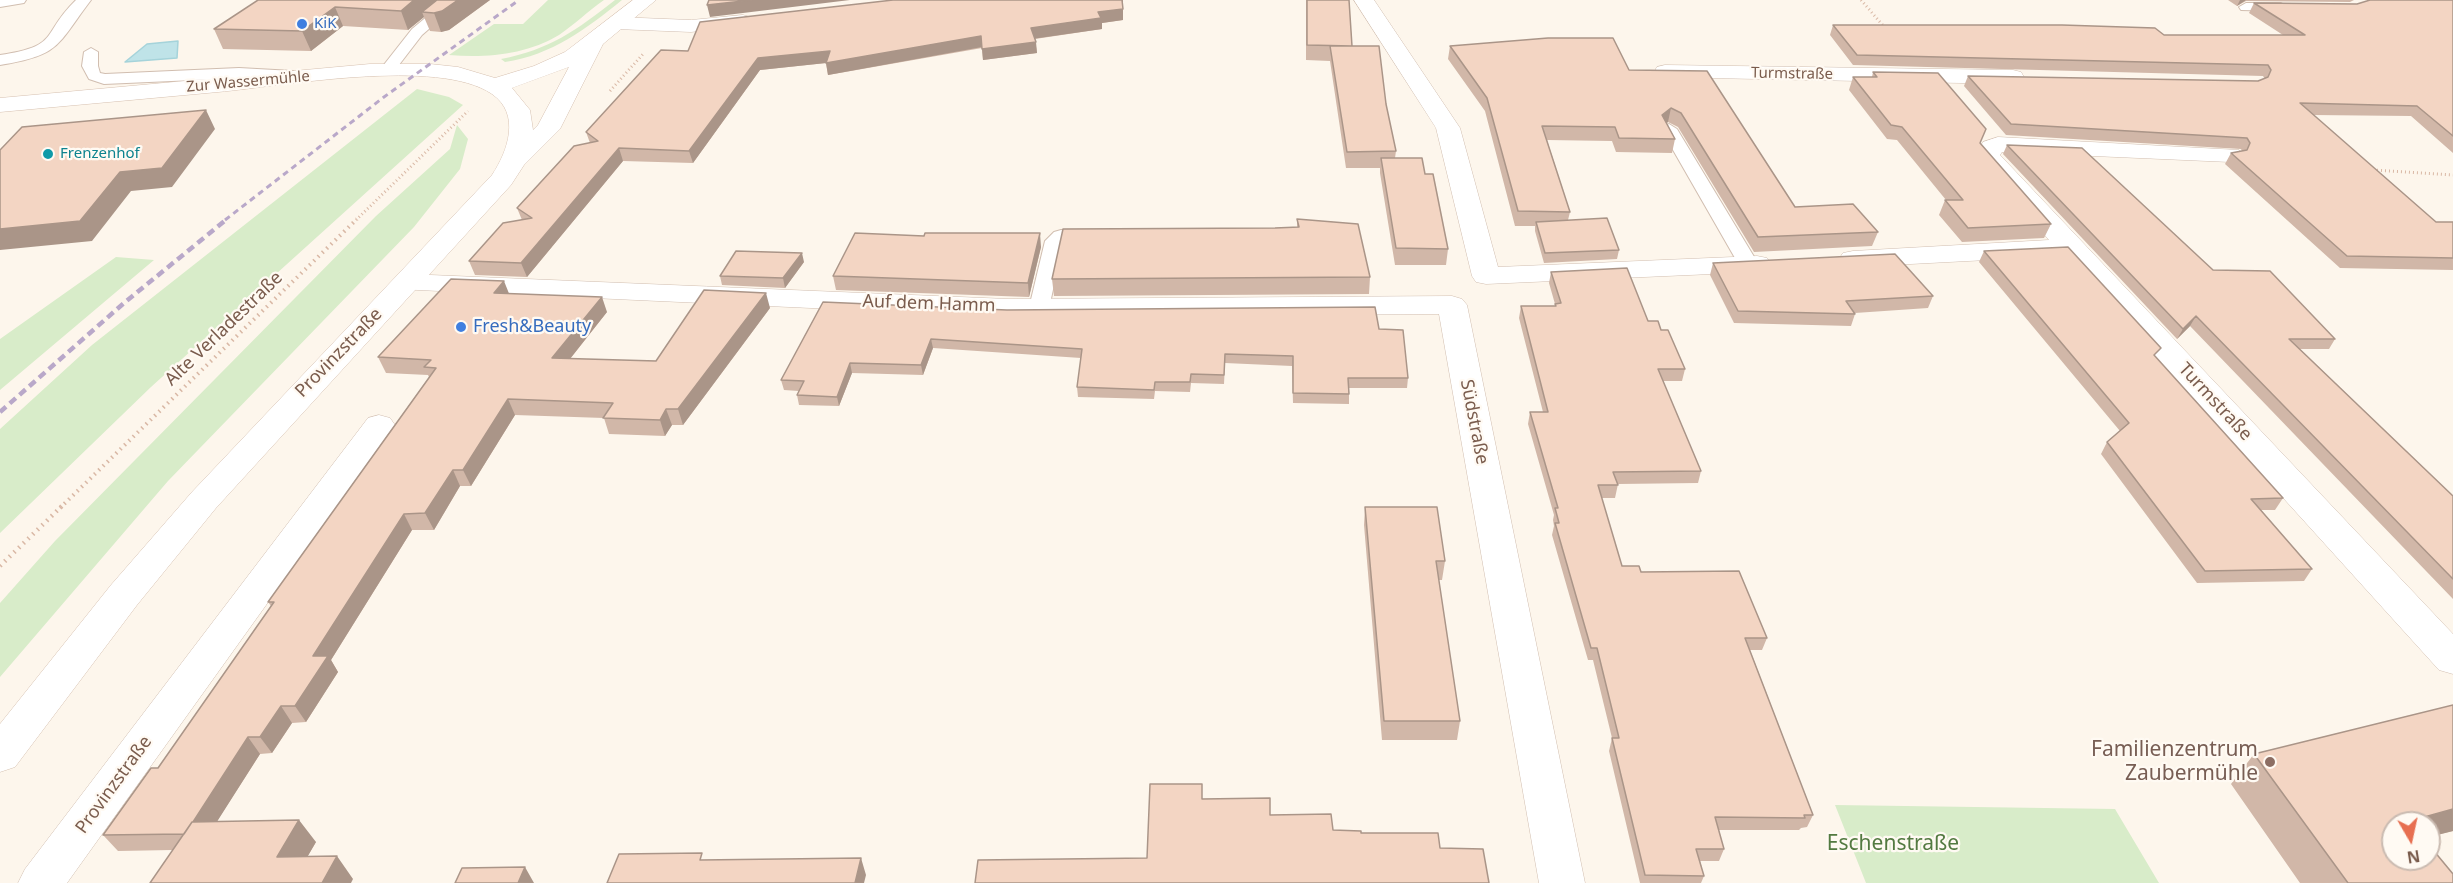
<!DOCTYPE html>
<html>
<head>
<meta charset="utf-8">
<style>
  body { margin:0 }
  #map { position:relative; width:2453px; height:883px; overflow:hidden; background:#fdf6ec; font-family:"Noto Sans",sans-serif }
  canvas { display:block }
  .north { position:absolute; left:2381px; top:811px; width:60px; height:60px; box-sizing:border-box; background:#fffaf3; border:2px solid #cabbb1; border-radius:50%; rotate:171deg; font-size:16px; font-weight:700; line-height:24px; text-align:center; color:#7a5c4d }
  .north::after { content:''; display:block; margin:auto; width:21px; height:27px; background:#e76f51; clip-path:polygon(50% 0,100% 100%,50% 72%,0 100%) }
</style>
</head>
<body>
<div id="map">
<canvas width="2453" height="883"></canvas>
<div class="north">N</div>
</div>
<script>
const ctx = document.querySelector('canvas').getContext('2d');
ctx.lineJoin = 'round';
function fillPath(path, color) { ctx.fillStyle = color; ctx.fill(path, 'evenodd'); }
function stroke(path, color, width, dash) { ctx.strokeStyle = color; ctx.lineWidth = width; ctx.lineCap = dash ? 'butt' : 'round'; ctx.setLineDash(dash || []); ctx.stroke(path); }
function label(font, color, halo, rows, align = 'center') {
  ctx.font = font + ' "Noto Sans",sans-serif'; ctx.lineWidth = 4.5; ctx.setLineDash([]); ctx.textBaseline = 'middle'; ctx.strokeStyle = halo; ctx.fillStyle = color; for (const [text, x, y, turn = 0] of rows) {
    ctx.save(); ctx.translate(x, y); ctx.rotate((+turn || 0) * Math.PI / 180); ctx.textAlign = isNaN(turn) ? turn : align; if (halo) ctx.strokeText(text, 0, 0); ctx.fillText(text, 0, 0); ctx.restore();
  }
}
const green = new Path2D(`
  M 548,0 L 604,0 C 588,11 574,25 559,35 C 526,55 486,58 449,55 L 494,24 L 523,24 Z
  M 615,0 L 622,0 C 586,29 552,55 505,62 L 501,59 C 549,50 577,30 615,0 Z
  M 417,89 L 449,97 L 463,105 L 151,387 L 0,533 L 0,429 L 92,345 Z
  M 457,125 L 468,139 L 460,169 L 414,227 L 168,481 L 0,677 L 0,603 L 55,541 L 376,216 L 450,149 Z
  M 116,257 L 154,260 L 0,390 L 0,339 Z
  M 1835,805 L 2115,809 L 2159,883 L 1866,883 Z`);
const water = new Path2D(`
  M 178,41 L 177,58 L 125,62 L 147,44 Z`);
const pathFar2 = new Path2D(`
  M 1861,0 L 1886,29
  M 610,91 L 643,54
  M 2373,170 L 2453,175
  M 356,220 L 468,111`);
const pathFar1 = new Path2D(`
  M 60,508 L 357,219`);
const path = new Path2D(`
  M 0,566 L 62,506`);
const lane = new Path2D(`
  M 0,0 L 26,0 L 24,3 L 0,7 Z
  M 76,0 L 91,0 C 56,46 61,55 0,65 L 0,55 C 61,46 40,35 76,0 Z
  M 447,0 L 462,0 L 422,35 L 392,74 L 382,74 L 379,71 L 412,29 Z
  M 2246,3 L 2281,3 L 2288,7 L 2281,11 L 2241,10 L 2239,7 Z
  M 91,48 L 98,52 L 98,66 L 100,73 L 105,74 L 239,68 L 293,71 L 301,76 L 293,81 L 239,78 L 104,84 L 89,79 L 82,66 L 84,52 Z
  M 1669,124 L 1677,129 L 1759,265 L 1756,269 L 1749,271 L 1739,265 L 1661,129 Z
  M 1061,230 L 1082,230 L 1091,236 L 1089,240 L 1063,243 L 1049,308 L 1046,312 L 1032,312 L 1029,308 L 1045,241 L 1054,232 Z`);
const street = new Path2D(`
  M 1354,0 L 1374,0 L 1460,128 L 1498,267 L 1757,256 L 1767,258 L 1771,264 L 1767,270 L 1757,272 L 1486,284 L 1476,282 L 1472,276 L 1436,128 Z
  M 743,15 L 750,17 L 753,21 L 750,25 L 691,32 L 616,29 L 609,27 L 606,23 L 609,19 L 616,17 L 691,20 Z
  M 1665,65 L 2013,70 L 2021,72 L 2024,77 L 2021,82 L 2013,84 L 1657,77 L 1654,72 L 1657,67 Z
  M 1998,137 L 2239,150 L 2242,155 L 2239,160 L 2230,162 L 2002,152 L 2000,155 L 2453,634 L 2453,674 L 2439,670 L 2064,256 L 1853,267 L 1843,265 L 1839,259 L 1843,253 L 1853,251 L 2049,240 L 1976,155 L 1983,142 Z
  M 406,274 L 1008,299 L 1452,296 L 1462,299 L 1467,305 L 1585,883 L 1539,883 L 1439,314 L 1008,317 L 396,289 L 392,283 L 396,277 Z
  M 379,415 L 390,418 L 395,425 L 390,432 L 67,883 L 18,883 L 25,869 L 368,418 Z`);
const secondary = new Path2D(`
  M 633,0 L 656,0 L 603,44 L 560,129 L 524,165 L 511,185 L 216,508 L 137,605 L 15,767 L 0,772 L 0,724 L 111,585 L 192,492 L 492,175 C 508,151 521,114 492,94 C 438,57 283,86 218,92 C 145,99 73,105 0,112 L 0,98 L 370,64 L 430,64 L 458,67 L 495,78 L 534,66 L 565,52 ZM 569,67 L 538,125 L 533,130 L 530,110 L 512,88 Z`);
const railFar1 = new Path2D(`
  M 225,220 L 384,97 L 519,0`);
const rail = new Path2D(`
  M 0,412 L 124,303 L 227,219`);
const wall = new Path2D(`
  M 258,0 L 490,0 L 449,30 L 441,32 L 430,31 L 424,17 L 408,30 L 343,26 L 311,51 L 223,49 L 214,29 Z
  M 1123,0 L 1123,20 L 1102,23 L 1102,29 L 1035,39 L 1037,53 L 983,60 L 982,48 L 828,75 L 826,63 L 760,70 L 693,163 L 623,161 L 527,277 L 475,275 L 469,261 L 522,220 L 517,208 L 590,143 L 586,132 L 688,51 Z
  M 1306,0 L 1349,0 L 1352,46 L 1386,104 L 1396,151 L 1395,158 L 1425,174 L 1448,249 L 1446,265 L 1395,265 L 1380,173 L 1380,168 L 1346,168 L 1330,61 L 1306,60 Z
  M 2228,0 L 2354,0 L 2350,2 L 2246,1 L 2237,6 Z
  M 2453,0 L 2453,153 L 2411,116 L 2313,115 L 2436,222 L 2453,222 L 2453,270 L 2340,268 L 2225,164 L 2231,153 L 2242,151 L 2241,149 L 2006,135 L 1964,86 L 1968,76 L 2258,81 L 2265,79 L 2263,76 L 1853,65 L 1830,35 L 1833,25 L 2164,35 L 2283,35 L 2249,13 L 2254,3 L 2357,4 Z
  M 1450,46 L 1629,70 L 1795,207 L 1878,232 L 1872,246 L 1754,252 L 1678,127 L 1668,122 L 1667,123 L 1675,139 L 1672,153 L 1616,152 L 1612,141 L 1547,140 L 1570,212 L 1568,220 L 1619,250 L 1617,259 L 1544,263 L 1535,231 L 1535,226 L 1515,226 L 1485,111 L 1448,59 Z
  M 1873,72 L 1980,143 L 2051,224 L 2044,238 L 1962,242 L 1939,215 L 1945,200 L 1946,200 L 1897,140 L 1887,139 L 1849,90 L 1853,77 L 1872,77 Z
  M 2007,145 L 2213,270 L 2335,339 L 2329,349 L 2300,349 L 2453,496 L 2453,599 L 2190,326 L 2177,339 L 2003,154 Z
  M 1297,219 L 1370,277 L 1369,294 L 1054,296 L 1052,279 L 1275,228 L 1297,227 Z
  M 924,236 L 1041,247 L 1029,297 L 836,290 L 833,276 Z
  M 1984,251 L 2156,357 L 2283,498 L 2275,510 L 2261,510 L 2312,569 L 2304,581 L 2197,583 L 2101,454 L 2107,442 L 2120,431 L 1979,262 Z
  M 804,262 L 785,288 L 722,285 L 720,276 Z
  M 1713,263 L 1933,296 L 1928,308 L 1855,313 L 1855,314 L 1851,326 L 1734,323 L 1710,275 Z
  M 1551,272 L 1648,321 L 1661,330 L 1685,369 L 1682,381 L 1663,381 L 1701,471 L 1698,483 L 1618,484 L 1615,498 L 1601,498 L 1622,566 L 1641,572 L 1767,638 L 1762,650 L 1750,650 L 1813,815 L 1807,827 L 1801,828 L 1799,830 L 1719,830 L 1724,849 L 1719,861 L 1700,861 L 1704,876 L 1701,883 L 1640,883 L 1609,751 L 1612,738 L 1593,660 L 1588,660 L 1552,535 L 1554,526 L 1553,520 L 1554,515 L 1528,424 L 1530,412 L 1543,412 L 1519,318 L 1521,306 L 1555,306 L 1555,304 L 1549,283 Z
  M 509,293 L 607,312 L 570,359 L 656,361 L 770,308 L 683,425 L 672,425 L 665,436 L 609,434 L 604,418 L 515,415 L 471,486 L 460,486 L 434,530 L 412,530 L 331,660 L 338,672 L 306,722 L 292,723 L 272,753 L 260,754 L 217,821 L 316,842 L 307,857 L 353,879 L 172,850 L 118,851 L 103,835 L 158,768 L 271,606 L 268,602 L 429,377 L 428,375 L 386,373 L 378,357 Z
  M 823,302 L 1379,329 L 1408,378 L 1407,388 L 1349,388 L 1349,404 L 1293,403 L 1292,366 L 1225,363 L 1224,384 L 1191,383 L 1190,392 L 1155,391 L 1154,399 L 1078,397 L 1077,387 L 1081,358 L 933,348 L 923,375 L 852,373 L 839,406 L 799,405 L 797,395 L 799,391 L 784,390 L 781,380 Z
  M 1365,507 L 1445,561 L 1442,580 L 1438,580 L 1460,721 L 1457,740 L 1382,740 L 1364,525 Z
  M 2453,705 L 2453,831 L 2429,837 L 2429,823 L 2393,823 L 2453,883 L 2300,883 L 2231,784 L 2254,754 Z`);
const shadedWall = new Path2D(`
  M 414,0 L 444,0 L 422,12 L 424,17 L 408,30 L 401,11 Z
  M 458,0 L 490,0 L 449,30 L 441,32 L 434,13 Z
  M 752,0 L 850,0 L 710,17 L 707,5 Z
  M 1123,0 L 1123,20 L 1102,23 L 1102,29 L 1032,39 L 1031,28 Z
  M 2240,0 L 2246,0 L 2237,6 Z
  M 335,7 L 343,26 L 311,51 L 302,31 Z
  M 981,36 L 982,47 L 828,75 L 826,63 L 760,70 L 693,163 L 689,151 L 758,58 Z
  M 1036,42 L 1037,53 L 983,60 L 982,49 Z
  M 1671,108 L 1668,122 L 1659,128 L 1662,115 Z
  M 206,110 L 215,129 L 172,187 L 131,191 L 92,241 L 0,250 L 0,229 Z
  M 619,148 L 623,161 L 527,277 L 521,263 Z
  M 1040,233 L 1041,247 L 1029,297 L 1028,283 Z
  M 802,253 L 804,262 L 785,288 L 783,278 Z
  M 504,281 L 510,296 L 494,293 Z
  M 766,293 L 770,308 L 683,425 L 678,409 Z
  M 602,297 L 607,312 L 558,374 L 552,358 Z
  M 2196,316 L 2190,326 L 2177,339 L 2183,329 Z
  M 931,339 L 933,348 L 923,375 L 921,365 Z
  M 850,363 L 852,373 L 839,406 L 837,397 Z
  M 508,399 L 515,415 L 471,486 L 463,470 Z
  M 666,409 L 672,425 L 665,436 L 660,420 Z
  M 453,470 L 460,486 L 434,530 L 425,513 Z
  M 404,514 L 412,530 L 331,660 L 338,672 L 306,722 L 295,706 L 313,656 Z
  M 281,706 L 292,723 L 272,753 L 260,737 Z
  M 248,737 L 260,754 L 199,850 L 185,834 Z
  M 2453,809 L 2453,831 L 2429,837 L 2429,823 L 2408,823 L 2410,821 Z
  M 299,820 L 316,842 L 294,880 L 277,857 Z
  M 337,856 L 353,879 L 351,883 L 322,883 Z
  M 861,858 L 866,875 L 864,883 L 855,883 Z
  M 525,867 L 534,883 L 518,883 Z`);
const building = new Path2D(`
  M 258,0 L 414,0 L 401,11 L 335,7 L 302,31 L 214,29 Z
  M 437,0 L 458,0 L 442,11 L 434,13 L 422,12 Z
  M 709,0 L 752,0 L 707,5 Z
  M 893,0 L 1122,0 L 1123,9 L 1098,12 L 1101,18 L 1031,28 L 1036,42 L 982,49 L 981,36 L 826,63 L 830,51 L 758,58 L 689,151 L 619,148 L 521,263 L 469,261 L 503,223 L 532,218 L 517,208 L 574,146 L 598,141 L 586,132 L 661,50 L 688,51 L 700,22 Z
  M 1307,0 L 1349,0 L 1352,46 L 1307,45 Z
  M 2370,0 L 2453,0 L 2453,136 L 2417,106 L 2300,103 L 2436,222 L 2453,222 L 2453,258 L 2347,256 L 2231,153 L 2247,150 L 2250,143 L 2247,138 L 2011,124 L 1968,76 L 2258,81 L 2268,77 L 2271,70 L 2268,65 L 1857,55 L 1833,25 L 2062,25 L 2155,28 L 2164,35 L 2305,35 L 2254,3 L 2357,4 Z
  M 1548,38 L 1613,38 L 1629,70 L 1707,71 L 1795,207 L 1853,204 L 1878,232 L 1758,237 L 1681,113 L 1671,108 L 1662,115 L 1675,139 L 1619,138 L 1615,127 L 1542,126 L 1570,212 L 1518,211 L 1487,98 L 1450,46 Z
  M 1330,46 L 1379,46 L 1386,104 L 1396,151 L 1347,152 Z
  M 1873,72 L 1938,73 L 1986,129 L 1980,143 L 2051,224 L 1968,228 L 1945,200 L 1963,200 L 1902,127 L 1891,125 L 1853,77 L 1877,77 Z
  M 206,110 L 162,168 L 120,172 L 80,221 L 0,229 L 0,150 L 22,127 Z
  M 2007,145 L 2082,148 L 2213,270 L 2270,271 L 2335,339 L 2289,339 L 2453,496 L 2453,579 L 2196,316 L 2183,329 Z
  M 1381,158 L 1422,158 L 1425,174 L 1433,174 L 1448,249 L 1396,248 Z
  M 1607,218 L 1619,250 L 1545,253 L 1536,222 Z
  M 1297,219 L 1358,224 L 1370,277 L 1052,279 L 1063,229 L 1275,228 L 1299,227 Z
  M 855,233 L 924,236 L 925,233 L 1040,233 L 1028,283 L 833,276 Z
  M 2068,247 L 2161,348 L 2154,355 L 2283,498 L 2251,499 L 2312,569 L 2205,571 L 2107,442 L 2129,423 L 1984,251 Z
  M 736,251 L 802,253 L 783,278 L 720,276 Z
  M 1895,254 L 1933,296 L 1846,301 L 1855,314 L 1738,311 L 1713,263 Z
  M 1627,268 L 1648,321 L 1658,321 L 1661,330 L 1668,330 L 1685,369 L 1658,369 L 1701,471 L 1613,472 L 1618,485 L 1598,485 L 1622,566 L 1639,566 L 1641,572 L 1739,571 L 1767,638 L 1745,638 L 1813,815 L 1804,815 L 1805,818 L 1715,817 L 1724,849 L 1696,849 L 1704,876 L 1645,875 L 1612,738 L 1619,738 L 1597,648 L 1591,648 L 1555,523 L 1559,523 L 1555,508 L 1558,508 L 1530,412 L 1548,412 L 1521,306 L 1556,306 L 1555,304 L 1561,303 L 1551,272 Z
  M 451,279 L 504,281 L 494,293 L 602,297 L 552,358 L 656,361 L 704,290 L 766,293 L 678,409 L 666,409 L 660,420 L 603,418 L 613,403 L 508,399 L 463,470 L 453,470 L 425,513 L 404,514 L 313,656 L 328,656 L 295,706 L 281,706 L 260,737 L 248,737 L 193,822 L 192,822 L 184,834 L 103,835 L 151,768 L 158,768 L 274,602 L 268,602 L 436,368 L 424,367 L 431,360 L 378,357 Z
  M 823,302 L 1007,310 L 1375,307 L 1379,329 L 1403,330 L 1408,378 L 1348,378 L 1349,394 L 1293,393 L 1293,356 L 1225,354 L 1224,375 L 1191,374 L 1190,382 L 1155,382 L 1154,390 L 1077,387 L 1082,349 L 931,339 L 921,365 L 850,363 L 837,397 L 797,395 L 804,381 L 781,380 Z
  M 1365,507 L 1437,507 L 1445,561 L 1436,561 L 1460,721 L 1384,721 Z
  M 2453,705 L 2453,809 L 2410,821 L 2412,823 L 2393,823 L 2393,859 L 2429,859 L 2429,845 L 2453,874 L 2453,883 L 2348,883 L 2254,754 Z
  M 1150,784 L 1202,784 L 1202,799 L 1270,798 L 1270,815 L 1331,814 L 1333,830 L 1361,831 L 1361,833 L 1438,833 L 1440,848 L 1483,849 L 1489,883 L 975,883 L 978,860 L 1147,858 Z
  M 299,820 L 277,857 L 337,856 L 322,883 L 150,883 L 192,822 Z
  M 702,853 L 700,860 L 861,858 L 855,883 L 607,883 L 619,854 Z
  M 525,867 L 518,883 L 455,883 L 462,868 Z`);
const markers = [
  [302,24,6,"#3f7fe0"],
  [48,154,6,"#0f9aa8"],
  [461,327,6,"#3f7fe0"],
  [2270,762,6,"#8d6e63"]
];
const farShopnames = [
  ["KiK",314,24]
];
const farStreetnames = [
  ["Turmstraße",1792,74,1],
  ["Zur Wassermühle",248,82,-5]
];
const farCulturenames = [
  ["Frenzenhof",60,154]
];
const streetNames = [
  ["Auf dem Hamm",929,304,2],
  ["Alte Verladestraße",224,329,-44],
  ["Provinzstraße",339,353,-46],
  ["Turmstraße",2215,402,47],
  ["Südstraße",1474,422,79],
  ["Provinzstraße",114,785,-54]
];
const shopNames = [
  ["Fresh&Beauty",473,327]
];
const nearEducationnames = [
  ["Familienzentrum",2258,750],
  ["Zaubermühle",2258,774]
];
const nearParknames = [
  ["Eschenstraße",1893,844]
];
fillPath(green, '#d8ecc9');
fillPath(water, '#bfe3e8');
stroke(water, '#a5d3da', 1.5);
stroke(lane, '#d1beb0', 2);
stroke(street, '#d1beb0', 1);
stroke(secondary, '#d6c0b0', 1);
stroke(pathFar2, '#d9b8a5', 3, [1, 3]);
stroke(pathFar1, '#d9b8a5', 4, [1.5, 4.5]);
stroke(path, '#d9b8a5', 4.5, [1.5, 5]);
fillPath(lane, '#fff');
fillPath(street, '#fff');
fillPath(secondary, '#fff');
stroke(railFar1, '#b9a8c9', 3, [6, 4.5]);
stroke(rail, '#b9a8c9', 4.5, [8, 5]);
fillPath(wall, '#d1b7a8');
fillPath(shadedWall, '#aa9588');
fillPath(building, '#f3d5c3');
stroke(building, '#aa9588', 1.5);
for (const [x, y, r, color] of markers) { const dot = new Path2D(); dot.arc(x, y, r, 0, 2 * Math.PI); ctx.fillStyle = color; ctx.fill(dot); stroke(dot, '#fffaf3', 2); }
label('15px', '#366cbe', '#fffaf3', farShopnames, 'left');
label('15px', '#7a5c4d', '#fffaf3', farStreetnames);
label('15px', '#0d838f', '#fffaf3', farCulturenames, 'left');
label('18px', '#7a5c4d', '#fffaf3', streetNames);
label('18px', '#366cbe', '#fffaf3', shopNames, 'left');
label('21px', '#785e54', '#fffaf3', nearEducationnames, 'right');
label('21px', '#537a41', '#fffaf3', nearParknames);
</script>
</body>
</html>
